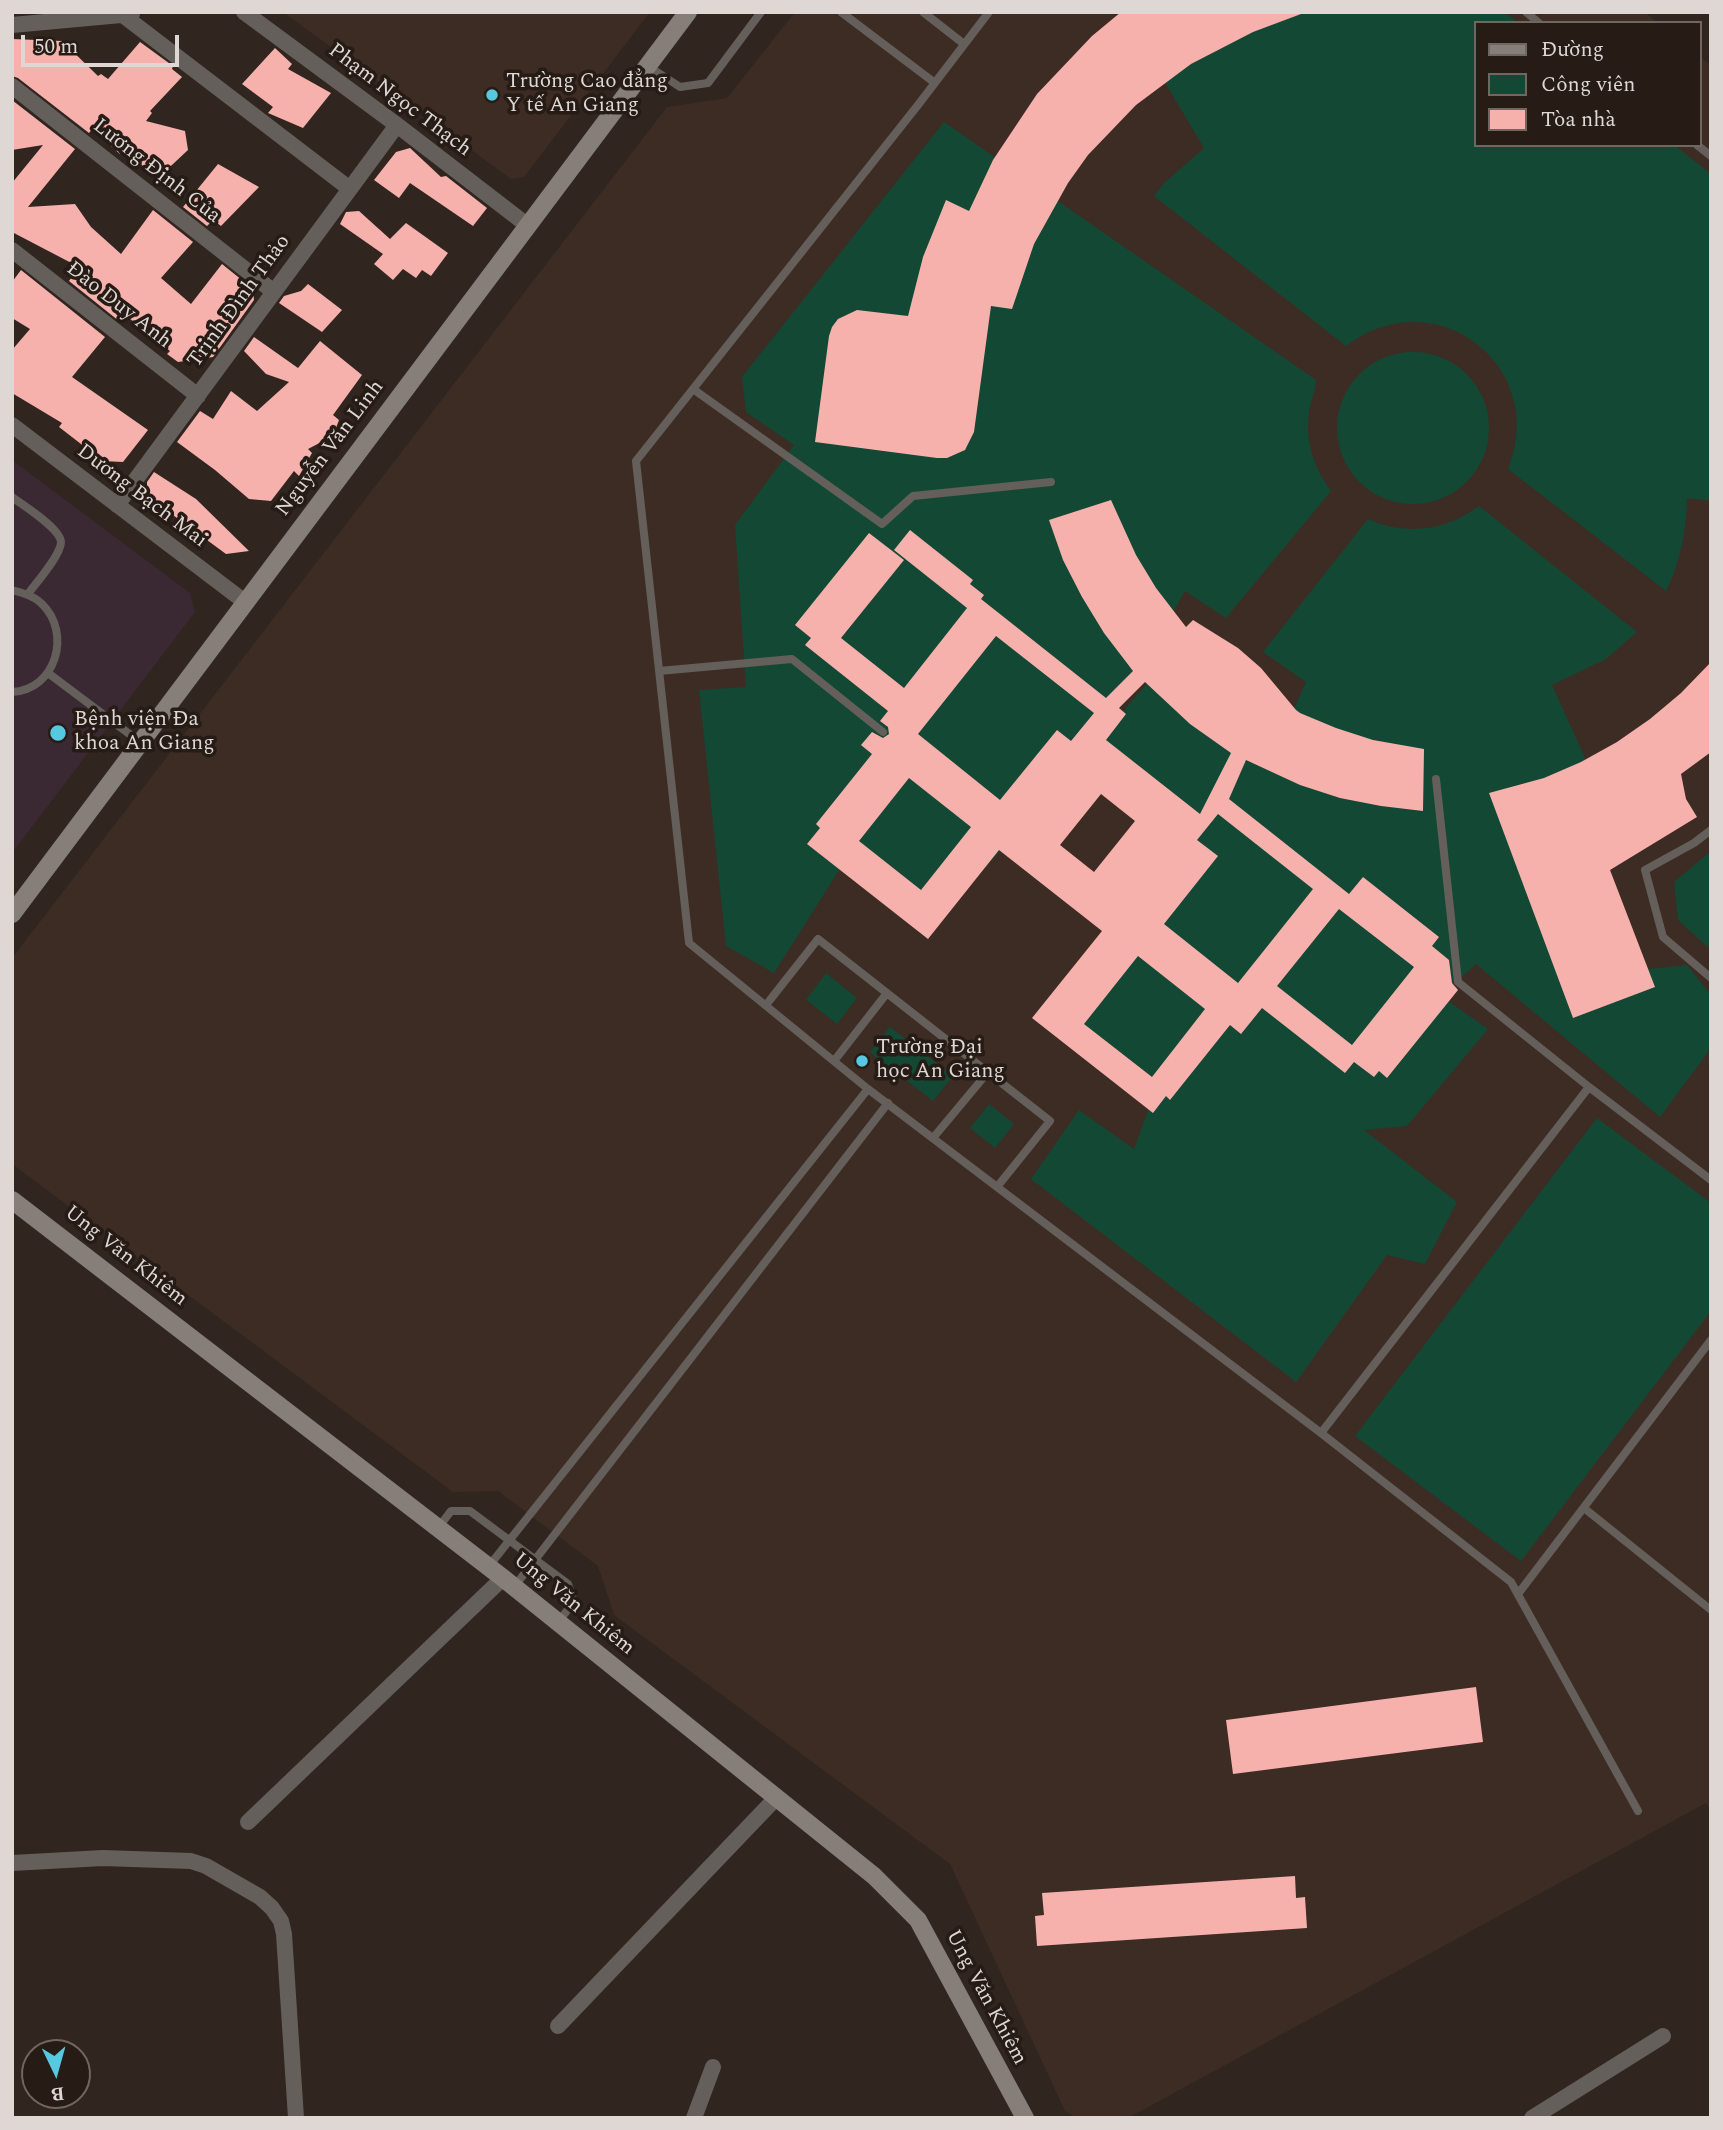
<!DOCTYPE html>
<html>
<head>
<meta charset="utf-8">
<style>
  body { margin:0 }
  #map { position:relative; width:1723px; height:2130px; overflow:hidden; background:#30251f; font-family:Spectral,serif }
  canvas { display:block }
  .frame { position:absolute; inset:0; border:14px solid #ded7d3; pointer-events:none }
  .legend { position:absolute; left:1474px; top:21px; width:228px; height:126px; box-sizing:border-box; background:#261c15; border:2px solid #706761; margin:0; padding:9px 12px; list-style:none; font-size:21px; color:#ded7d3 }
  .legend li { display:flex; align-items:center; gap:14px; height:35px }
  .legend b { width:35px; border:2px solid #706761 }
  .north { position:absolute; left:21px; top:2039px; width:70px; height:70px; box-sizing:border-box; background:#261c15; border:2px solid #706761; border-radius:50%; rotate:175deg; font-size:19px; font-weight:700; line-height:28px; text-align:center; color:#ded7d3 }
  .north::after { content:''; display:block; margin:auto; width:24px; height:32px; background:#56c9e0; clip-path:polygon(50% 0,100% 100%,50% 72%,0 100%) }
  .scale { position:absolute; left:21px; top:35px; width:158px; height:32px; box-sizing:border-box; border:4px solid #ded7d3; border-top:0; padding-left:9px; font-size:21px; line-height:24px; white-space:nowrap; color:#ded7d3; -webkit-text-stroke:5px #261c15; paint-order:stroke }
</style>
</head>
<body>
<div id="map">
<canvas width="1723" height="2130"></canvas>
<div class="frame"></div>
<ul class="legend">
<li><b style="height:9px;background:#867e78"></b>Đường</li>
<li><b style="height:19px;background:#134834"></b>Công viên</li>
<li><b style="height:19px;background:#f7b1ad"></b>Tòa nhà</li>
</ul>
<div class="north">B</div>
<div class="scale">50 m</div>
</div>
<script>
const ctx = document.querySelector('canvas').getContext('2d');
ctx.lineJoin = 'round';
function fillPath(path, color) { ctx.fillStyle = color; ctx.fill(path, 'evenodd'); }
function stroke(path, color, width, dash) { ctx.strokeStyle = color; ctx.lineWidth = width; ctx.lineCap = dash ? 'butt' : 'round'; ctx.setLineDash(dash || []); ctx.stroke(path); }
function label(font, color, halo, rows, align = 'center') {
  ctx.font = font + ' Spectral,serif'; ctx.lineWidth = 7; ctx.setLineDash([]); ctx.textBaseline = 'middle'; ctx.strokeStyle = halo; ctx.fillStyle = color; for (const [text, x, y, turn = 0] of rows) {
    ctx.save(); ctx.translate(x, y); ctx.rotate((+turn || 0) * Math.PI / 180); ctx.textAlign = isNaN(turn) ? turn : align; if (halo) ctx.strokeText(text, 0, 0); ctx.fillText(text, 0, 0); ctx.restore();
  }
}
const built = new Path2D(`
  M 283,12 L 650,12 L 524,177 L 511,179 Z
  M 795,12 L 1645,12 L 1658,23 L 1476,23 L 1476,145 L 1700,145 L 1700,57 L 1711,65 L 1711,1811 L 1706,1803 L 1128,2118 L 1076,2118 L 1065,2111 L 950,1864 L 614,1615 L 598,1566 L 498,1491 L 453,1492 L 12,1164 L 12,958 L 667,107 L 727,98 Z`);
const medical = new Path2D(`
  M 12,460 L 190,593 L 195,612 L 12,853 Z`);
const green = new Path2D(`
  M 1123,12 L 1505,12 L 1518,23 L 1476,23 L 1476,145 L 1674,145 L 1711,174 L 1711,501 L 1687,498 C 1686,531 1681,561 1666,591 L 1508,469 C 1550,365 1434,278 1346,346 L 1154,196 L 1164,183 L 1204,148 Z
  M 944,122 L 1316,380 C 1316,391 1310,402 1309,413 C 1305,442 1314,468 1331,491 L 1226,618 L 1185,591 L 1103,734 L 1158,671 L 1277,747 L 1306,682 L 1263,652 L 1368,519 C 1405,536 1446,531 1479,506 L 1637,632 L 1606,659 L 1552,685 L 1595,780 L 1555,823 L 1638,970 L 1687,965 L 1711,995 L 1711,1048 L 1660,1117 L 1476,964 L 1441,996 L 1488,1029 L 1407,1126 L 1364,1130 L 1457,1202 L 1425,1264 L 1387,1255 L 1296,1382 L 1031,1179 L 1079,1110 L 1134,1149 L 1152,1100 L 1057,1032 L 1165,829 L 1087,760 L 936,919 L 850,853 L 774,973 L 726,946 L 699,690 L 746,687 L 735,525 L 794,445 L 746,412 L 742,377 Z
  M1337 428a76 76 0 1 1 152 0a76 76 0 1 1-152 0Z
  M 1711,851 L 1711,950 L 1678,920 L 1674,882 Z
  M 826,973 L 857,998 L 837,1024 L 806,1000 Z
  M 890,1027 L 953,1076 L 933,1101 L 870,1052 Z
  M 989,1104 L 1014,1124 L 995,1148 L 970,1128 Z
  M 1597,1118 L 1711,1203 L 1711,1311 L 1521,1561 L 1355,1436 Z`);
const building = new Path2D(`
  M 1121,12 L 1300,12 L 1301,14 L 1253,32 L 1191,64 L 1136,105 L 1088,155 L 1068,183 L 1034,244 L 1012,309 L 991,306 L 974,432 L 965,450 L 947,458 L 937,458 L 815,442 L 829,336 L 832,327 L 838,319 L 857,310 L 908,316 L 923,257 L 946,200 L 969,211 L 993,160 L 1037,94 L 1092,36 Z
  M 12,39 L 62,41 L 98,76 L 101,74 L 108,79 L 140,42 L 173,66 L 172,69 L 182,77 L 150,111 L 152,113 L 146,121 L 185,131 L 188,150 L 158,178 L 123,150 L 120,154 L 92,129 L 89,133 L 18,78 L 12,76 Z
  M 275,48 L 292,64 L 288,69 L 331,93 L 303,128 L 268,113 L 273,107 L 242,84 Z
  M 12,100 L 75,149 L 28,207 L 75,204 L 91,227 L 121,254 L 153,210 L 193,242 L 161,278 L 191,304 L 222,264 L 253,289 L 254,300 L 213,357 L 178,362 L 167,354 L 170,351 L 124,314 L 119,321 L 69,281 L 79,267 L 12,232 L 12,183 L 43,145 L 12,150 Z
  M 410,148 L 441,177 L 446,176 L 487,208 L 473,226 L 410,183 L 399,198 L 374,180 L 396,152 Z
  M 218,164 L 259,187 L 221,226 L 213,220 L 207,226 L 183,207 Z
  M 359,211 L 390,239 L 406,223 L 448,253 L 431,276 L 422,270 L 416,278 L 403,269 L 393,280 L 374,264 L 383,254 L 340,224 L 346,212 Z
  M 21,270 L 105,337 L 72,377 L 148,430 L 123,462 L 103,461 L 59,427 L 62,423 L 12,393 L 12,350 L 30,329 L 12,318 L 12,282 Z
  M 308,284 L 342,310 L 322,332 L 279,303 L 284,296 L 301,291 Z
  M 254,337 L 298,368 L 320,341 L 362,375 L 333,415 L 339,420 L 333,436 L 308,449 L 312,453 L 299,476 L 294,471 L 271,501 L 249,499 L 215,470 L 177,442 L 200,411 L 213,419 L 231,391 L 257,411 L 289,382 L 266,374 L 244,351 Z
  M 154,472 L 196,499 L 249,551 L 226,554 L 147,496 L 147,482 Z
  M 1111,500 L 1136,555 L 1156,588 L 1186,627 L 1193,620 L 1238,648 L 1261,668 L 1296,710 L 1300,713 L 1336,728 L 1373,740 L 1424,749 L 1423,811 L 1381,806 L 1340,798 L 1300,785 L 1246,760 L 1229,799 L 1349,894 L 1363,877 L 1439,937 L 1432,946 L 1449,960 L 1452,983 L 1458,990 L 1387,1078 L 1379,1071 L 1374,1077 L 1354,1062 L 1345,1073 L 1262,1008 L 1241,1034 L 1230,1025 L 1170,1100 L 1166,1096 L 1153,1113 L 1032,1018 L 1102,931 L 999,850 L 928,939 L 807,844 L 820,828 L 816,824 L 872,754 L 861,745 L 872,732 L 883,738 L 889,734 L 888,727 L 880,721 L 888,711 L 805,645 L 811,638 L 795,625 L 869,533 L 904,560 L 841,638 L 904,688 L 967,608 L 894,550 L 910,530 L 973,580 L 970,584 L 984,595 L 981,599 L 1106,698 L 1133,671 L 1104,633 L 1082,597 L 1063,560 L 1049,520 ZM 996,636 L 1094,713 L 1071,741 L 1057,730 L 1000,800 L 918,734 ZM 1145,682 L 1190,724 L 1231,753 L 1200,814 L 1106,740 L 1126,714 L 1119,708 ZM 909,778 L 971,827 L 921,890 L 859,841 ZM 1101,794 L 1135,821 L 1094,872 L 1060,845 ZM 1218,814 L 1313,889 L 1238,983 L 1164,924 L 1218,856 L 1197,840 ZM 1339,909 L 1414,967 L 1352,1045 L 1277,986 ZM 1138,956 L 1205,1009 L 1152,1077 L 1084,1024 Z
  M 1711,662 L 1711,752 L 1681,774 L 1686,799 L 1697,817 L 1610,870 L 1655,987 L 1573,1018 L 1489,793 L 1544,778 L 1581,762 L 1617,742 L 1650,719 L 1681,693 Z
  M 1476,1687 L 1483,1742 L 1233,1774 L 1226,1720 Z
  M 1295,1876 L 1296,1898 L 1305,1897 L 1307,1928 L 1037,1946 L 1035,1916 L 1044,1915 L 1042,1893 Z`);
const lane = new Path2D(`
  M 841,12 L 935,83
  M 923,12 L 964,44
  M 989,12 L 918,105 L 636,461 L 689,943 L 868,1089 L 1321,1433 L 1511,1582 L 1638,1811
  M 1526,12 L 1539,23
  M 648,66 L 680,87 L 708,83 L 761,12
  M 1697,145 L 1711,156
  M 693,389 L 882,524 L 913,496 L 1051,482
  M 12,497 C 24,506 60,528 61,542 C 61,555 36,583 28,594
  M 12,590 C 23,593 34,596 42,604 C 72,633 56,690 12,692
  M 659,671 L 792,659 L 883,732
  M 48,673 L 140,742
  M 1436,779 L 1458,982 L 1589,1087
  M 1711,830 L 1694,843 L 1645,870 L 1663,937 L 1711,978
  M 766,1005 L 818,939 L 1050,1121 L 997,1187
  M 834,1061 L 887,993
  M 933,1138 L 988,1072
  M 1321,1433 L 1589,1087 L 1711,1180
  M 1584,1508 L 1711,1610
  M 438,1528 L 451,1511 L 470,1511 L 568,1584 L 574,1602 L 558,1622
  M 489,1566 L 868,1089
  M 514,1587 L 888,1103
  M 1518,1594 L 1711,1340`);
const street = new Path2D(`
  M 244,12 L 397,125 L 527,225
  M 124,16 L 350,189
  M 12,25 L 132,14
  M 12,86 L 274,292
  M 12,250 L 198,396
  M 12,425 L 245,602
  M 117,505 L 397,125
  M 248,1822 L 503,1578
  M 12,1863 L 103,1858 L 191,1861 L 206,1866 L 260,1897 L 272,1908 L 281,1921 L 284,1934 L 296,2118
  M 558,2026 L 776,1798
  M 694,2118 L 713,2067
  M 1532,2118 L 1663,2036`);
const secondary = new Path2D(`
  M 12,914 L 688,12
  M 12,1200 L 503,1578 L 874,1876 L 918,1920 L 1025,2118`);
const markers = [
  [492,95,7,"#56c9e0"],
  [58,733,9,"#56c9e0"],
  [862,1061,7,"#56c9e0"]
];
const poiNames = [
  ["Trường Cao đẳng",506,83],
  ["Y tế An Giang",506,107],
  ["Bệnh viện Đa",74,721],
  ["khoa An Giang",74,745],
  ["Trường Đại",876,1049],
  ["học An Giang",876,1073]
];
const streetNames = [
  ["Phạm Ngọc Thạch",399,101,37],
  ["Lương Định Của",156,172,38],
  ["Trịnh Đình Thảo",240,302,-54],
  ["Đào Duy Anh",118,306,38],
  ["Nguyễn Văn Linh",331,449,-53],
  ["Dương Bạch Mai",141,497,37],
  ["Ung Văn Khiêm",125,1257,38],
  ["Ung Văn Khiêm",573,1605,39],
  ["Ung Văn Khiêm",985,1998,62]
];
fillPath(built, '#3d2c23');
fillPath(medical, '#3a2933');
fillPath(green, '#134834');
fillPath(building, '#f7b1ad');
stroke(lane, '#645f5b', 8);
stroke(street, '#645f5b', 16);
stroke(secondary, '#867e78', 18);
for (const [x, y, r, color] of markers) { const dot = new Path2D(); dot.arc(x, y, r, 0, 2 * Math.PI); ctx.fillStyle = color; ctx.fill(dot); stroke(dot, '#261c15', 2.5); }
label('21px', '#ded7d3', '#261c15', poiNames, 'left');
label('21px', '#ded7d3', '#261c15', streetNames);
</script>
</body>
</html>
